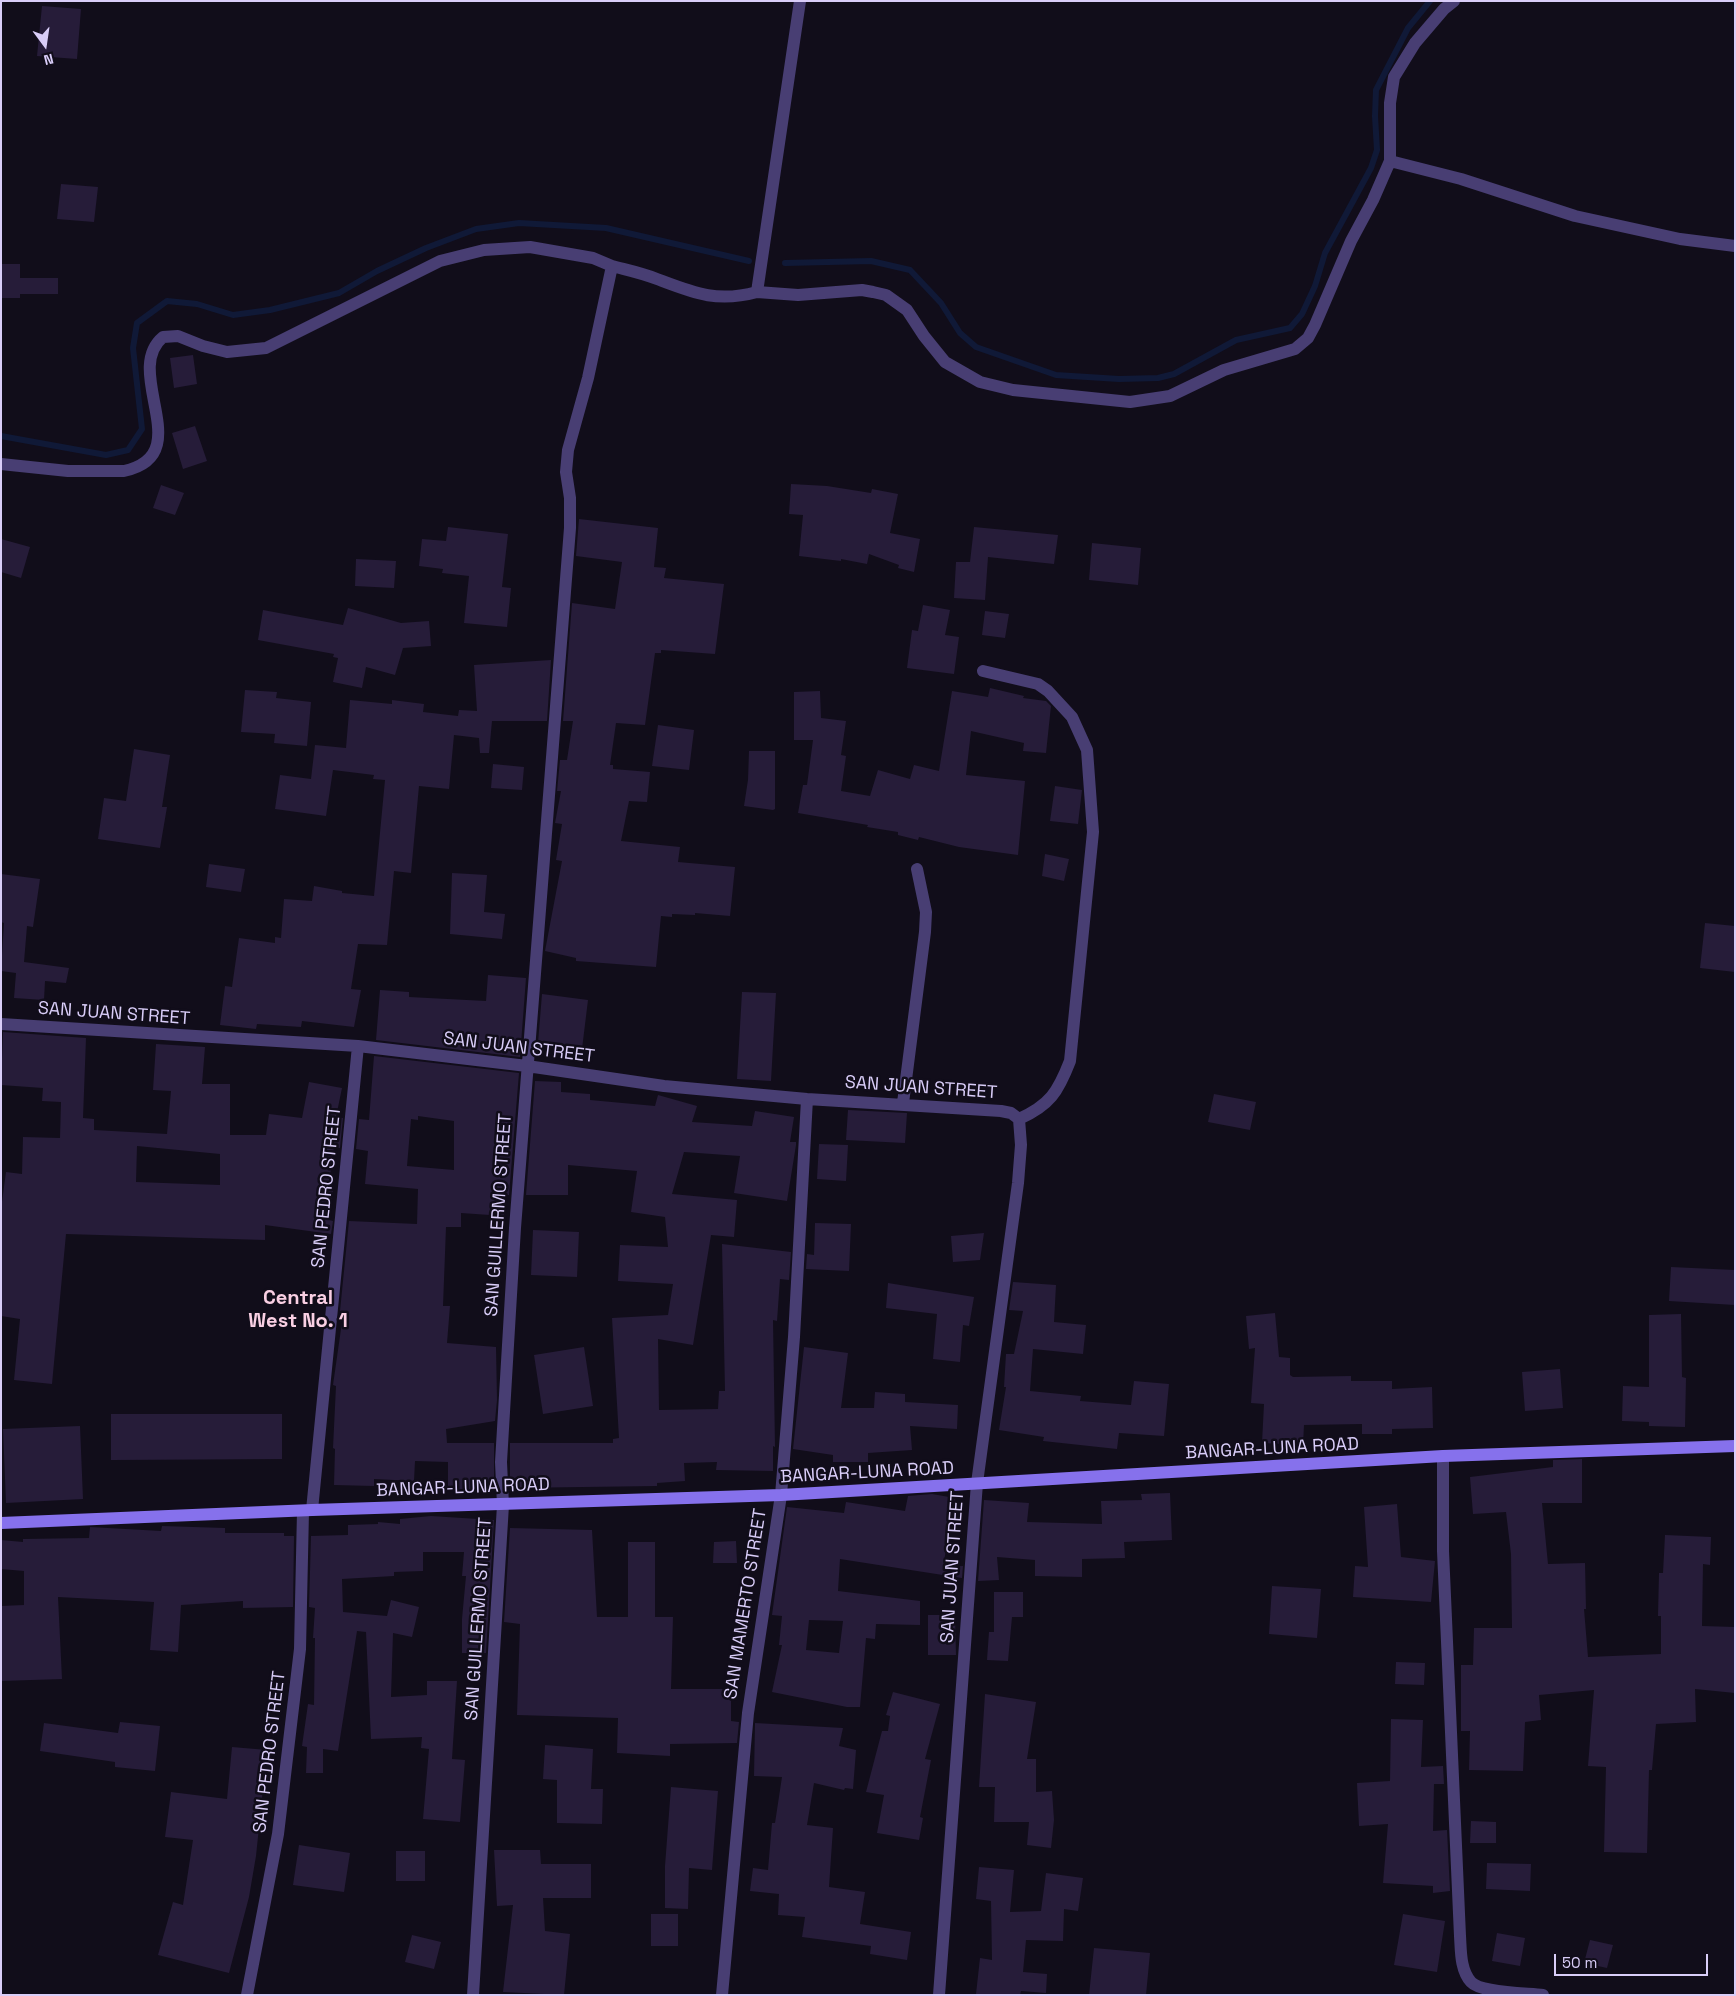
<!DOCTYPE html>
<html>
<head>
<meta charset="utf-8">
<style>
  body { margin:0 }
  #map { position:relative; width:1736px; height:1996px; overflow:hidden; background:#110d1a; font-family:"Space Grotesk",sans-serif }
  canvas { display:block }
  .frame { position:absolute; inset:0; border:2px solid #d9cdf8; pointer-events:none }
  .north { position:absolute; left:20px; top:20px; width:50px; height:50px; -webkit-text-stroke:4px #110d1a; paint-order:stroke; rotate:166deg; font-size:14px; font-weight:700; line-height:20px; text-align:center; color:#d9cdf8 }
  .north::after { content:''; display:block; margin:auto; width:18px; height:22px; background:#d9cdf8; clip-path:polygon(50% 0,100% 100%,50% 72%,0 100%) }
  .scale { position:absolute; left:1554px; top:1954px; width:154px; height:22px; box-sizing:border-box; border:2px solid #d9cdf8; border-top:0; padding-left:6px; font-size:15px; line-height:18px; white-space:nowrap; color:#d9cdf8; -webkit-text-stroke:4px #110d1a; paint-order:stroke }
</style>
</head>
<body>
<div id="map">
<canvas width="1736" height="1996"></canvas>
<div class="frame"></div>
<div class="north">N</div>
<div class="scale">50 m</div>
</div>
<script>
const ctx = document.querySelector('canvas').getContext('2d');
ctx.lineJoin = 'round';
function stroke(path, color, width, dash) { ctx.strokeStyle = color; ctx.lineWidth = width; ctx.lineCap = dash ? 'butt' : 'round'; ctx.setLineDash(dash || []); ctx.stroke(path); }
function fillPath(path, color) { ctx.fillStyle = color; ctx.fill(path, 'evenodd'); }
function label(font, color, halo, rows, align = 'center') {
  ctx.font = font + ' "Space Grotesk",sans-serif'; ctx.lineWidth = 5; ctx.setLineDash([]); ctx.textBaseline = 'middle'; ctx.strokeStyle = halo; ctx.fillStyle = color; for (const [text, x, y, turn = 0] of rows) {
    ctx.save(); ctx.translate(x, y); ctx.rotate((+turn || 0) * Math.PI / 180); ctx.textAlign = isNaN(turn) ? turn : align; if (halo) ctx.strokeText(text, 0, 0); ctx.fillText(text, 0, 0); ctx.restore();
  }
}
const stream = new Path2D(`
  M 785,263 L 871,261 L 910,270 L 941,303 L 960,333 L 976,347 L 1056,375 L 1119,379 L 1158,378 L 1174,374 L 1236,340 L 1290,328 L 1302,314 L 1315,286 L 1325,253 L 1371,168 L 1377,150 L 1375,116 L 1376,90 L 1408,28 L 1430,1
  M 1,436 L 106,455 L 128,450 L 142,429 L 133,348 L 137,323 L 167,301 L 197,304 L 233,315 L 270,310 L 339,293 L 377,271 L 426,248 L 476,229 L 519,223 L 606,228 L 749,261`);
const building = new Path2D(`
  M 42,6 L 81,9 L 77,59 L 37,56 Z
  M 61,184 L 98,187 L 94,222 L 57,219 Z
  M 1,264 L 20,264 L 20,278 L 58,278 L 58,294 L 20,294 L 20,298 L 1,298 Z
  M 193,355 L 197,384 L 174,388 L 170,358 Z
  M 195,426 L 207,461 L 183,469 L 172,433 Z
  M 791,484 L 827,486 L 871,493 L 872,489 L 898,494 L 890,533 L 920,539 L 914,572 L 898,568 L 899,565 L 869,554 L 867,564 L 841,559 L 841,561 L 799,556 L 803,515 L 789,514 Z
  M 161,485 L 184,493 L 175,515 L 153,508 Z
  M 579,519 L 658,528 L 654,567 L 666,568 L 664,578 L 724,584 L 715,654 L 661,650 L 661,653 L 655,653 L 645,725 L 616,723 L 610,765 L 613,765 L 613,769 L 650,772 L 647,802 L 629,801 L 621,841 L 680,847 L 678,862 L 735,867 L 730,916 L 695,913 L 695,915 L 672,914 L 672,917 L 661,916 L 656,967 L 576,961 L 576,958 L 545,951 L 562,861 L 556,860 L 562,824 L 555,823 L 561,791 L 557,791 L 560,760 L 567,760 L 573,721 L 563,721 L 572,603 L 615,609 L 622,562 L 576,556 Z
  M 448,527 L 508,534 L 502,587 L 511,588 L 507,627 L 464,623 L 469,576 L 442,573 L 443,569 L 419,566 L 422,539 L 446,541 Z
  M 974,527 L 1058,535 L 1054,564 L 988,557 L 985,600 L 954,598 L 956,562 L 970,562 Z
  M 1,539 L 30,547 L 21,578 L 1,572 Z
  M 1092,543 L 1141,548 L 1138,585 L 1089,580 Z
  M 356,559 L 396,561 L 394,588 L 355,586 Z
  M 923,605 L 950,610 L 945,635 L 959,637 L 954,674 L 907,668 L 912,630 L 918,631 Z
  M 348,608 L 401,623 L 429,621 L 431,646 L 403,648 L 395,675 L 366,667 L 362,688 L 333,682 L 338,658 L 333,657 L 334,654 L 258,640 L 263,610 L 343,625 Z
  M 985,611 L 1009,614 L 1005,638 L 982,635 Z
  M 551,660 L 547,721 L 492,721 L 489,753 L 480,753 L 479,738 L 454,735 L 449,789 L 419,786 L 411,873 L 394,871 L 387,945 L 358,944 L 351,989 L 361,990 L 354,1027 L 302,1021 L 301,1027 L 257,1024 L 256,1029 L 220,1025 L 225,986 L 232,987 L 239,938 L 275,943 L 275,937 L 281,938 L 284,899 L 312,901 L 314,886 L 342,891 L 342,893 L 374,896 L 385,780 L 373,779 L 374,775 L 333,770 L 326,816 L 275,809 L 280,775 L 311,779 L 315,745 L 346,748 L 350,700 L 392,704 L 392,700 L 424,704 L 423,712 L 458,716 L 459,710 L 477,711 L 474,665 Z
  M 990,688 L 1024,696 L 1023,698 L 1046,701 L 1051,706 L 1046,753 L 1023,751 L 1024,743 L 971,731 L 966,775 L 1025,781 L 1018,855 L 959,847 L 919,837 L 918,840 L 898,835 L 898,832 L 867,827 L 868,825 L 798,813 L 803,785 L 807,785 L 813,740 L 794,740 L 794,692 L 820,691 L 821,718 L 846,721 L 841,755 L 846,756 L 841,791 L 870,796 L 878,770 L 910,779 L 914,765 L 939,771 L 952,691 L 988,697 Z
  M 245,690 L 277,692 L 276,698 L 311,702 L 307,746 L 274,743 L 275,734 L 241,732 Z
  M 658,725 L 694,730 L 689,770 L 652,766 Z
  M 134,749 L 170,755 L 162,807 L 167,807 L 160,848 L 98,839 L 104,798 L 126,801 Z
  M 749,751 L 775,751 L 775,809 L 773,810 L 744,806 L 748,780 Z
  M 493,764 L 524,767 L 522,790 L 491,788 Z
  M 1055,786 L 1082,790 L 1078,824 L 1050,821 Z
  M 1045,854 L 1069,859 L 1064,881 L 1042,876 Z
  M 209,864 L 245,869 L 241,892 L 206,887 Z
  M 452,873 L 487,875 L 484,912 L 505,914 L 502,939 L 450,934 Z
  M 1,874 L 40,879 L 33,927 L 27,926 L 24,962 L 69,968 L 66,983 L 45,981 L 44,1000 L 14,998 L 16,973 L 1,971 L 4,923 L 1,922 Z
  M 1705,923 L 1735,926 L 1735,972 L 1700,968 Z
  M 488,975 L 526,978 L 520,1057 L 376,1040 L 380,990 L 409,992 L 409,997 L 486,1001 Z
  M 742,992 L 776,993 L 771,1081 L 737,1079 Z
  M 542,994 L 588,1000 L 582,1049 L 538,1043 Z
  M 3,1032 L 86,1038 L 83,1118 L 94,1119 L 94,1130 L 167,1134 L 171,1091 L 153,1090 L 156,1044 L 205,1047 L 202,1084 L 230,1084 L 230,1135 L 266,1135 L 269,1114 L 302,1118 L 309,1082 L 342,1088 L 336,1117 L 343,1118 L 340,1148 L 334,1147 L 328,1190 L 333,1190 L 329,1220 L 333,1221 L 331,1234 L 265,1225 L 265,1240 L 66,1234 L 52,1384 L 14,1380 L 20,1319 L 1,1316 L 1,1209 L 6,1172 L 22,1174 L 23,1137 L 60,1138 L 61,1102 L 42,1101 L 43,1088 L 1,1085 ZM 137,1146 L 220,1154 L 220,1185 L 136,1182 Z
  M 374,1056 L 519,1073 L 509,1195 L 506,1195 L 504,1216 L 461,1213 L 461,1227 L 446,1227 L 443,1306 L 450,1306 L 447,1343 L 496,1347 L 497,1400 L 495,1421 L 446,1429 L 447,1443 L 494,1443 L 494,1488 L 491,1489 L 448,1491 L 448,1462 L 415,1461 L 414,1481 L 374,1479 L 374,1486 L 334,1485 L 335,1449 L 333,1448 L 336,1386 L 333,1385 L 342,1322 L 339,1321 L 349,1221 L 417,1224 L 418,1189 L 365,1184 L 368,1151 L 356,1149 L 359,1119 L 369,1120 ZM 418,1116 L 454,1121 L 454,1170 L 407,1166 L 411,1119 L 418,1120 Z
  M 535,1081 L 561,1082 L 561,1092 L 590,1094 L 590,1100 L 655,1106 L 658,1095 L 697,1106 L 692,1122 L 752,1126 L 755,1111 L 794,1117 L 790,1142 L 796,1142 L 796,1145 L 787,1201 L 734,1193 L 740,1156 L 684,1152 L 672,1194 L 737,1200 L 734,1237 L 711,1235 L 693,1345 L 658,1339 L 659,1410 L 718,1409 L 719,1391 L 725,1391 L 722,1244 L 791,1252 L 789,1280 L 780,1279 L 777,1321 L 773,1320 L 775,1447 L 773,1446 L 773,1471 L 716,1470 L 717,1462 L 684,1463 L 685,1481 L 657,1483 L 657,1486 L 510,1488 L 510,1443 L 613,1443 L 613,1439 L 619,1438 L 612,1318 L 668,1315 L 673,1284 L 618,1281 L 620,1245 L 668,1247 L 665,1217 L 631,1212 L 637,1171 L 568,1165 L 568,1195 L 526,1195 Z
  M 1214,1094 L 1256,1102 L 1250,1130 L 1208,1122 Z
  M 848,1110 L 907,1113 L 905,1143 L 846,1140 Z
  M 819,1144 L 848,1145 L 846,1181 L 817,1179 Z
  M 815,1223 L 851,1224 L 849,1271 L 806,1269 L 807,1254 L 814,1255 Z
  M 533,1230 L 579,1232 L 577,1277 L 531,1275 Z
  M 984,1233 L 980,1260 L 953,1262 L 951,1236 Z
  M 1671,1267 L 1735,1270 L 1735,1305 L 1669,1301 Z
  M 1013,1282 L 1056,1285 L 1054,1322 L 1086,1325 L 1083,1354 L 1033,1349 L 1030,1391 L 1081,1396 L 1080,1401 L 1131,1405 L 1134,1381 L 1169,1384 L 1164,1436 L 1119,1433 L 1117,1449 L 1043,1441 L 1044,1437 L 999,1430 L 1006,1387 L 1004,1387 L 1006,1354 L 1014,1354 L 1023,1311 L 1009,1310 Z
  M 888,1283 L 974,1297 L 969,1326 L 963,1325 L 960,1362 L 933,1359 L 937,1314 L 886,1308 Z
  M 1275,1313 L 1279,1357 L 1290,1358 L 1290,1375 L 1293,1377 L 1351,1376 L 1351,1381 L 1392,1381 L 1392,1389 L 1432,1387 L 1433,1428 L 1392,1429 L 1392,1434 L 1362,1434 L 1362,1424 L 1304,1425 L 1303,1445 L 1262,1443 L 1264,1404 L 1251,1403 L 1255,1348 L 1249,1349 L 1246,1316 Z
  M 1681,1314 L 1682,1377 L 1686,1378 L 1685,1427 L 1649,1426 L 1649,1422 L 1622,1421 L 1623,1386 L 1649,1387 L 1649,1315 Z
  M 584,1347 L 593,1406 L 543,1414 L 534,1355 Z
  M 804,1347 L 848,1353 L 841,1408 L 874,1408 L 875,1392 L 905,1394 L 905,1402 L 958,1405 L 957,1429 L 910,1426 L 912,1450 L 868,1453 L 868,1462 L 833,1462 L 833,1455 L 793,1449 Z
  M 1560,1369 L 1563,1408 L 1525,1411 L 1522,1372 Z
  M 111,1414 L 282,1414 L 282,1459 L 111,1460 Z
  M 80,1426 L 83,1499 L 6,1503 L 3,1429 Z
  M 1582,1459 L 1582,1503 L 1542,1503 L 1548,1564 L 1585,1563 L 1586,1609 L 1584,1609 L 1588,1657 L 1661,1654 L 1661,1616 L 1658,1616 L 1659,1573 L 1663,1573 L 1665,1535 L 1711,1537 L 1710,1565 L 1703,1564 L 1702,1626 L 1735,1627 L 1735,1693 L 1695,1689 L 1696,1722 L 1656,1724 L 1652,1770 L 1649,1770 L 1647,1853 L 1604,1852 L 1606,1767 L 1588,1766 L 1594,1690 L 1539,1695 L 1541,1720 L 1525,1722 L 1523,1771 L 1469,1770 L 1470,1731 L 1461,1731 L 1461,1665 L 1473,1665 L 1474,1628 L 1512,1628 L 1511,1554 L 1506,1512 L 1473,1514 L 1470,1477 L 1553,1467 L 1553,1460 Z
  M 1170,1493 L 1172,1540 L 1124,1542 L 1125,1558 L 1082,1559 L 1082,1577 L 1035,1576 L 1035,1560 L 997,1557 L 999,1580 L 978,1581 L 984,1500 L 1029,1503 L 1027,1522 L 1102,1524 L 1101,1501 L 1142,1500 L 1141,1494 Z
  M 932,1494 L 955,1498 L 943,1567 L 963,1566 L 962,1578 L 840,1559 L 838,1591 L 920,1601 L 920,1625 L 876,1624 L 875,1639 L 866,1638 L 860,1707 L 847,1707 L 772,1692 L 782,1645 L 779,1645 L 782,1616 L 772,1615 L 787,1507 L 844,1513 L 846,1502 L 905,1511 L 908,1496 ZM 809,1620 L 843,1621 L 839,1653 L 806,1650 Z
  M 1397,1504 L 1401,1557 L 1435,1561 L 1431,1602 L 1353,1597 L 1355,1566 L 1368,1567 L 1364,1507 Z
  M 431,1516 L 494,1520 L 486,1653 L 462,1653 L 462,1619 L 466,1576 L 462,1576 L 464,1552 L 423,1552 L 423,1571 L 394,1572 L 394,1576 L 342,1579 L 343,1612 L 387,1616 L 391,1600 L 419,1607 L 412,1637 L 393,1633 L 391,1697 L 427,1695 L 427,1681 L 457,1681 L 452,1759 L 465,1760 L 460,1822 L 423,1819 L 429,1749 L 421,1748 L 422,1737 L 371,1739 L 366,1632 L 357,1631 L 338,1751 L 323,1749 L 323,1773 L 306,1773 L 307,1747 L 302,1746 L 308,1704 L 314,1705 L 315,1638 L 313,1638 L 315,1608 L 309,1607 L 311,1536 L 348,1535 L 348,1525 L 378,1524 L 378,1522 L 400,1524 L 400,1519 Z
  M 162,1526 L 225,1528 L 225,1533 L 284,1533 L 284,1536 L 294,1536 L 293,1607 L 243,1608 L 243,1601 L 181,1605 L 178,1652 L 150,1650 L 154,1602 L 58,1597 L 62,1679 L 1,1681 L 1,1606 L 24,1605 L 24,1571 L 1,1569 L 1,1540 L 23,1542 L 23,1539 L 89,1538 L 90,1527 L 161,1531 Z
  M 510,1528 L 592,1530 L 597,1617 L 628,1617 L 628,1542 L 655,1542 L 655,1617 L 673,1617 L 671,1689 L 731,1689 L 731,1721 L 739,1722 L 737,1743 L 670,1744 L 670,1756 L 617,1753 L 618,1718 L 517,1715 L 520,1624 L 504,1622 Z
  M 736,1541 L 737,1563 L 713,1563 L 714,1542 Z
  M 1272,1586 L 1321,1589 L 1317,1638 L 1269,1634 Z
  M 994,1592 L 1023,1592 L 1023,1617 L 1012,1617 L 1008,1661 L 987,1660 L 989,1632 L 994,1632 Z
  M 928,1615 L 955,1615 L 956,1655 L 928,1655 Z
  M 1396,1662 L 1425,1663 L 1424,1685 L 1395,1684 Z
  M 893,1692 L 940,1704 L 925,1759 L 931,1760 L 920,1817 L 923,1818 L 919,1840 L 877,1833 L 884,1795 L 866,1792 L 882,1731 L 888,1731 L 890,1716 L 886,1715 Z
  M 985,1694 L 1036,1702 L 1027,1759 L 1036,1759 L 1036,1792 L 1052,1791 L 1054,1820 L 1051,1848 L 1027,1845 L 1029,1822 L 994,1822 L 995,1787 L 979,1787 Z
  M 1391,1719 L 1423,1720 L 1421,1767 L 1443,1766 L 1444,1784 L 1434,1784 L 1433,1831 L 1447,1830 L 1450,1891 L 1433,1893 L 1433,1886 L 1383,1883 L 1388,1824 L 1359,1826 L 1357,1783 L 1390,1781 Z
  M 120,1722 L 160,1726 L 155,1771 L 115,1767 L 115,1762 L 40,1751 L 44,1723 L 118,1733 Z
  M 755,1723 L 843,1728 L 839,1746 L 856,1750 L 853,1789 L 845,1788 L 844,1790 L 814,1783 L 807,1825 L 833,1828 L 829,1887 L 865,1892 L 860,1924 L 911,1932 L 907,1960 L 870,1954 L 871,1946 L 802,1937 L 805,1917 L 778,1915 L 779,1894 L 750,1891 L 753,1868 L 768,1870 L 772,1823 L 775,1823 L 782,1777 L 754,1776 Z
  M 545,1745 L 593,1749 L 591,1789 L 603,1789 L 602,1824 L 557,1823 L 557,1780 L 543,1779 Z
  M 232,1747 L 267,1750 L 256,1856 L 249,1897 L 229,1973 L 158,1955 L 173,1902 L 183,1905 L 193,1840 L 165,1837 L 171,1792 L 227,1799 Z
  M 671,1787 L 718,1791 L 712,1870 L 689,1868 L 688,1909 L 665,1908 L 665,1866 Z
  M 1471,1821 L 1496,1822 L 1496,1843 L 1470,1843 Z
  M 299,1845 L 350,1853 L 344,1892 L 293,1885 Z
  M 494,1850 L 540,1850 L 541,1864 L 591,1864 L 591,1898 L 543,1898 L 545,1931 L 570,1934 L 564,1995 L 503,1992 L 513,1905 L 497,1906 Z
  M 396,1851 L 425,1851 L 425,1881 L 396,1881 Z
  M 1487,1863 L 1531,1864 L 1530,1891 L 1486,1889 Z
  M 979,1867 L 1014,1870 L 1010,1912 L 1041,1911 L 1046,1873 L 1083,1878 L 1078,1911 L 1064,1909 L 1063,1941 L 1026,1940 L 1023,1972 L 1047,1974 L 1046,1993 L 1021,1991 L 1020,1995 L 976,1994 L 980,1958 L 992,1960 L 991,1901 L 976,1899 Z
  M 651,1914 L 678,1914 L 678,1946 L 651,1946 Z
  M 1403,1914 L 1445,1921 L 1437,1972 L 1394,1965 Z
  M 1497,1933 L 1525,1938 L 1520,1966 L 1492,1961 Z
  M 412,1935 L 441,1942 L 434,1969 L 405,1962 Z
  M 1590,1940 L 1613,1945 L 1607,1968 L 1584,1963 Z
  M 1094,1948 L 1150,1953 L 1146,1995 L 1089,1995 Z`);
const street = new Path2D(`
  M 1390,161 L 1461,179 L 1575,216 L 1680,239 L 1735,246
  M 757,292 L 798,295 L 862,290 L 873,292 L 886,295 L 907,310 L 924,336 L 945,362 L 980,382 L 1013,390 L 1130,402 L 1170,396 L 1224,370 L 1295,349 L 1308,338 L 1315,325 L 1351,241 L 1373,200 L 1390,161 L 1390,103 L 1394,77 L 1415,43 L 1444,9 L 1454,1
  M 1,464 L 68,471 L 124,471 C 199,455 121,372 163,337 L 178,336 L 203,346 L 227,352 L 266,348 L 440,261 L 484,250 L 530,247 L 593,258 L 612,266
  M 983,671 L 1038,684 L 1048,691 L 1072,717 L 1087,750 L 1093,832 L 1070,1061 C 1058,1092 1050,1105 1019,1119
  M 1,1024 L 358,1046 L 527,1066 L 664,1086 L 807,1099 L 1001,1111 L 1011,1113 L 1019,1119 L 1021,1145 L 1018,1183 L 977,1483 L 939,1995
  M 903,1103 L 925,932 L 926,912 L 917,869
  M 1443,1456 L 1443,1551 L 1460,1936 C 1461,1950 1460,1970 1471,1982 C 1481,1993 1527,1993 1543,1995
  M 312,1510 L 358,1046
  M 247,1995 L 278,1834 L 300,1649 L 303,1511
  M 473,1995 L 503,1505 L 501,1462 L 515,1228 L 570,528 L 570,498 L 566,472 L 568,450 L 588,378 L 612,266 C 627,270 642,273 657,279 C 694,293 717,303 757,292 L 800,1
  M 722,1995 L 748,1713 L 781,1495 L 794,1337 L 807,1099`);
const secondary = new Path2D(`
  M 1,1523 L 312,1510 L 781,1495 L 1443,1456 L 1735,1446`);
const streetNames = [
  ["SAN JUAN STREET",114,1014,4],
  ["SAN JUAN STREET",519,1048,7],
  ["SAN JUAN STREET",921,1088,4],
  ["SAN PEDRO STREET",327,1187,-84],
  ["SAN GUILLERMO STREET",499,1215,-86],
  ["BANGAR-LUNA ROAD",1272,1449,-3],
  ["BANGAR-LUNA ROAD",867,1473,-3],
  ["BANGAR-LUNA ROAD",463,1488,-2],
  ["SAN JUAN STREET",953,1567,-86],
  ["SAN MAMERTO STREET",746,1604,-81],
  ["SAN GUILLERMO STREET",479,1619,-86],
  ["SAN PEDRO STREET",270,1752,-83]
];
const quarterNames = [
  ["Central",298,1299],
  ["West No. 1",298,1322]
];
stroke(stream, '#101937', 6);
fillPath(building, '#261c39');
stroke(street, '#483e73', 12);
stroke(secondary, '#8671ec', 12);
label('18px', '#d9cdf8', '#110d1a', streetNames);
label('bold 20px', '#f9cfe3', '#110d1a', quarterNames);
</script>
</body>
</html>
